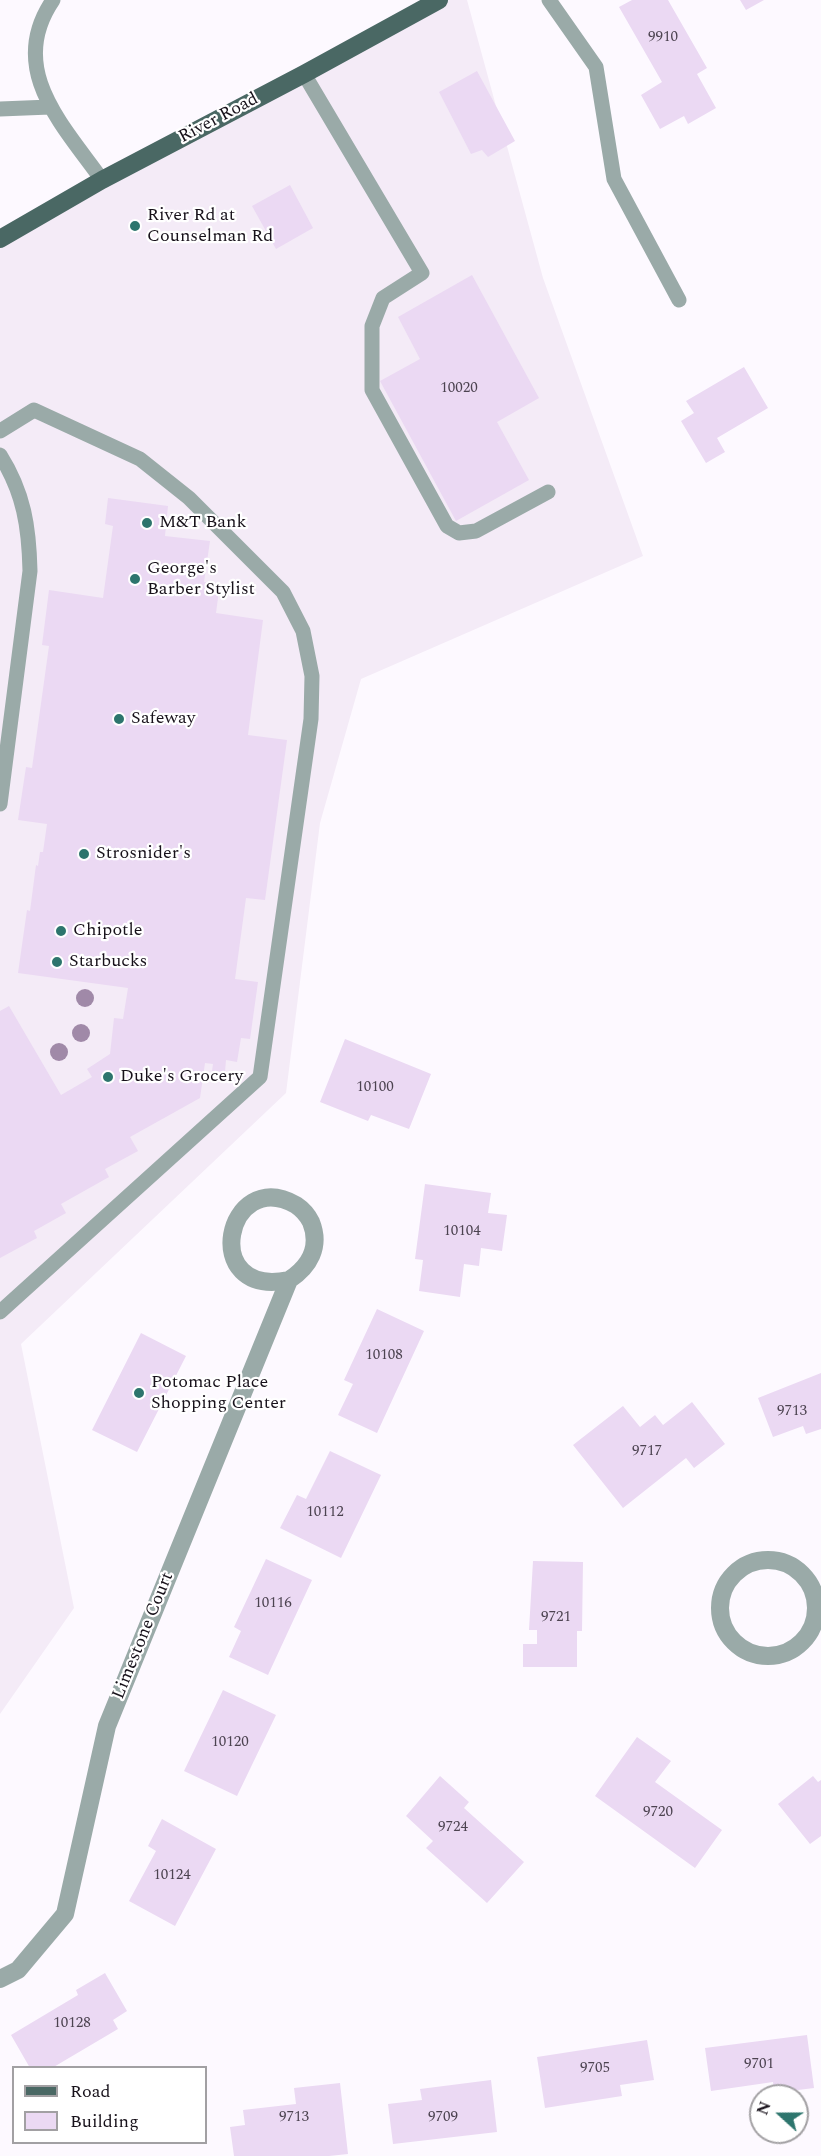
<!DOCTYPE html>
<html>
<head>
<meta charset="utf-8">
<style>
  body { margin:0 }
  #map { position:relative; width:821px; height:2156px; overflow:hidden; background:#fdf9ff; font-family:Spectral,serif }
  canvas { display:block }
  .legend { position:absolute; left:12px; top:2066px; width:195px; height:78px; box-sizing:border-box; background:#fff; border:2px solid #a2a0a3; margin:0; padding:8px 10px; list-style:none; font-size:18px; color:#17111a }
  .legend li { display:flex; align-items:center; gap:12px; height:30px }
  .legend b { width:30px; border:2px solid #a2a0a3 }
  .north { position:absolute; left:749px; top:2084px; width:60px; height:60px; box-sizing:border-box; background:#fff; border:2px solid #a2a0a3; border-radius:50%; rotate:291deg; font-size:16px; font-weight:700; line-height:24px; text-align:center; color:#17111a }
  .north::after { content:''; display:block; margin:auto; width:21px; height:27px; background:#2d756d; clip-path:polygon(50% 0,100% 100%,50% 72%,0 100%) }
</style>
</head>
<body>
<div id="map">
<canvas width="821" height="2156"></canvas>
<ul class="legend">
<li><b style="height:8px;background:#4a6864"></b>Road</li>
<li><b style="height:16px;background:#ebd9f3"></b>Building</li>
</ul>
<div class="north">N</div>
</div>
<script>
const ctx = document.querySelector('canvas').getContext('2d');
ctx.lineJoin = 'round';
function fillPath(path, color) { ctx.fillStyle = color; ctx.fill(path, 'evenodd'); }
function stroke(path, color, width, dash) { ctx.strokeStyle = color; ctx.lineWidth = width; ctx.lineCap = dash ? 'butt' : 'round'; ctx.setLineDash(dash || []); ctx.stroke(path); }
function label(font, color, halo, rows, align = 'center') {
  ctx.font = font + ' Spectral,serif'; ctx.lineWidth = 4.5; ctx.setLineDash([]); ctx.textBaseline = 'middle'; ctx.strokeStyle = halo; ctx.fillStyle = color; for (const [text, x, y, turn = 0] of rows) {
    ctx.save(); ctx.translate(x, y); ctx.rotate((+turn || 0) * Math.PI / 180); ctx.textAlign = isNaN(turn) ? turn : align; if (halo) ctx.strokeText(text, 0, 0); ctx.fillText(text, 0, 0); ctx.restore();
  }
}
const built = new Path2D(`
  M 439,0 L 467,0 L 543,278 L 643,556 L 361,679 L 320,823 L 286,1093 L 21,1344 L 74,1608 L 0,1714 L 0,239 Z`);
const building = new Path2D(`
  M 632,0 L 668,0 L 707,68 L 697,74 L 716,108 L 688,124 L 684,116 L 660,129 L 641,95 L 662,82 L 619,7 Z
  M 740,0 L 764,0 L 746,10 Z
  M 477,71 L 515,141 L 488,157 L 482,150 L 471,154 L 439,92 Z
  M 290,185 L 313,228 L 276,249 L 252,206 Z
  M 472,275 L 539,398 L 497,422 L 529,480 L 456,521 L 380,381 L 420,359 L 398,317 Z
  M 744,367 L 768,408 L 717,438 L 725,452 L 706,463 L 681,421 L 694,413 L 686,401 Z
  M 108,498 L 168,506 L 165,536 L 210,541 L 204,582 L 220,583 L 216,613 L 263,620 L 248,735 L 287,740 L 265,900 L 246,898 L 235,979 L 258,982 L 250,1039 L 241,1038 L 237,1062 L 226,1060 L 225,1072 L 212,1071 L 213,1064 L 205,1063 L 200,1098 L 130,1137 L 138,1151 L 105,1169 L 109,1177 L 61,1204 L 66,1213 L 34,1231 L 37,1238 L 0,1258 L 0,1011 L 9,1006 L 61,1095 L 92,1077 L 87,1069 L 110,1054 L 114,1018 L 123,1019 L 128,988 L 18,973 L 27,910 L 30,911 L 36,865 L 38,866 L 40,852 L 43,852 L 47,824 L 18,820 L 26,767 L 32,768 L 49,646 L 42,645 L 49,590 L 103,598 L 113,526 L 105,524 Z
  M 345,1039 L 431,1074 L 409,1129 L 371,1115 L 368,1121 L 320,1102 Z
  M 425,1184 L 491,1193 L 488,1213 L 507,1215 L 502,1251 L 481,1248 L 479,1266 L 464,1264 L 460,1297 L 419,1291 L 423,1260 L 415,1259 Z
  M 377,1309 L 424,1331 L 377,1433 L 338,1415 L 353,1384 L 344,1380 Z
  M 141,1333 L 186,1356 L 137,1452 L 92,1430 Z
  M 821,1373 L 821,1429 L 806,1434 L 803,1426 L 773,1437 L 758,1398 Z
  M 692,1402 L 725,1444 L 694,1468 L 686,1458 L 623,1508 L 573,1445 L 623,1406 L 640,1427 L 655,1415 L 663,1425 Z
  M 330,1451 L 381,1475 L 341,1558 L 280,1528 L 297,1495 L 306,1499 Z
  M 266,1559 L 312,1580 L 268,1675 L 229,1657 L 241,1631 L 234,1627 Z
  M 533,1561 L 583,1562 L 582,1631 L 577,1631 L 577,1667 L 523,1667 L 523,1644 L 537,1644 L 537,1630 L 529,1630 Z
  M 223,1690 L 276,1715 L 237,1796 L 184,1771 Z
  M 637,1737 L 671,1761 L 655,1782 L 722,1830 L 695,1868 L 595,1796 Z
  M 440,1776 L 469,1802 L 464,1808 L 524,1862 L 487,1903 L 426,1848 L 433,1841 L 406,1816 Z
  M 813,1776 L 818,1782 L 821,1780 L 821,1836 L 810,1844 L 778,1804 Z
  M 162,1819 L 216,1849 L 175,1926 L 129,1901 L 156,1851 L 148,1846 Z
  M 105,1973 L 127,2011 L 113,2020 L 118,2029 L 52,2068 L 30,2068 L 11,2035 L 78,1995 L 76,1990 Z
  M 807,2035 L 814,2088 L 774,2093 L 773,2082 L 711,2091 L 705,2048 Z
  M 647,2040 L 654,2080 L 620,2085 L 622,2096 L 545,2108 L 537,2057 Z
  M 491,2080 L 497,2132 L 393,2144 L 388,2104 L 422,2100 L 420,2089 Z
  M 340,2083 L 348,2154 L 329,2156 L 234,2156 L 230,2127 L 245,2125 L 243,2110 L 296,2104 L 294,2088 Z`);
const service = new Path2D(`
  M 53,0 C 6,69 63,125 102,180
  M 549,0 L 596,67 L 614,179 L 679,300
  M 304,74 L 422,273 L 383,298 L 372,326 L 372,390 L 447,526 L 459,533 L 476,531 L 548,492
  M 0,109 L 50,107
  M 0,431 L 34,410 L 140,459 L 189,498 L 283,592 L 303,631 L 312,676 L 311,719 L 260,1077 L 0,1312
  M 0,455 C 24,493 29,527 30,571 L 0,804`);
const minor = new Path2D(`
  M720 1608a48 48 0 1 1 96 0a48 48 0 1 1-96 0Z
  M 0,1979 L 18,1970 L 65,1914 L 107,1726 L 289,1280 C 309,1267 321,1247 311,1222 C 308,1216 302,1209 296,1205 C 226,1165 198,1299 289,1280`);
const primary = new Path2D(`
  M 0,239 L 102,180 L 304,74 L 439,0`);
const trees = [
  [85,998],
  [81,1033],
  [59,1052]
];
const markers = [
  [135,226,6,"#2d756d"],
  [147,523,6,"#2d756d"],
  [135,579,6,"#2d756d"],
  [119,719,6,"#2d756d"],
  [84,854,6,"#2d756d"],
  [61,931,6,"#2d756d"],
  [57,962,6,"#2d756d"],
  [108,1077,6,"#2d756d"],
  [139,1393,6,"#2d756d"]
];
const numberNames = [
  ["9910",663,38],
  ["10020",459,389],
  ["10100",375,1088],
  ["10104",462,1232],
  ["10108",384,1356],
  ["9713",792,1412],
  ["9717",647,1452],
  ["10112",325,1513],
  ["10116",273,1604],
  ["9721",556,1618],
  ["10120",230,1743],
  ["9720",658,1813],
  ["9724",453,1828],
  ["10124",172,1876],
  ["10128",72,2024],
  ["9701",759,2065],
  ["9705",595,2069],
  ["9713",294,2118],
  ["9709",443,2118]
];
const streetNames = [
  ["River Road",219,119,-28],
  ["Limestone Court",144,1636,-68]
];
const poiNames = [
  ["River Rd at",147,216],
  ["Counselman Rd",147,237],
  ["M&T Bank",159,523],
  ["George's",147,569],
  ["Barber Stylist",147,590],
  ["Safeway",131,719],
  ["Strosnider's",96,854],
  ["Chipotle",73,931],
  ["Starbucks",69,962],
  ["Duke's Grocery",120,1077],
  ["Potomac Place",151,1383],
  ["Shopping Center",151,1404]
];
fillPath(built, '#f4ebf7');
fillPath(building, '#ebd9f3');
stroke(service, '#9aaaa8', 15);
stroke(minor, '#9aaaa8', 18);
stroke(primary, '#4a6864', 18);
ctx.fillStyle = '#a089a8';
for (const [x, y] of trees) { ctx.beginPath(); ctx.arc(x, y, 9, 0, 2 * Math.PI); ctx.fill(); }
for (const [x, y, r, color] of markers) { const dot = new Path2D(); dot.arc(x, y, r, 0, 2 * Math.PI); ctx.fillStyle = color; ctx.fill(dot); stroke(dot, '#fff', 2); }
label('15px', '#4c4350', null, numberNames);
label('18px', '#17111a', '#fff', streetNames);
label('18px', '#17111a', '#fff', poiNames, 'left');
</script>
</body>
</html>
